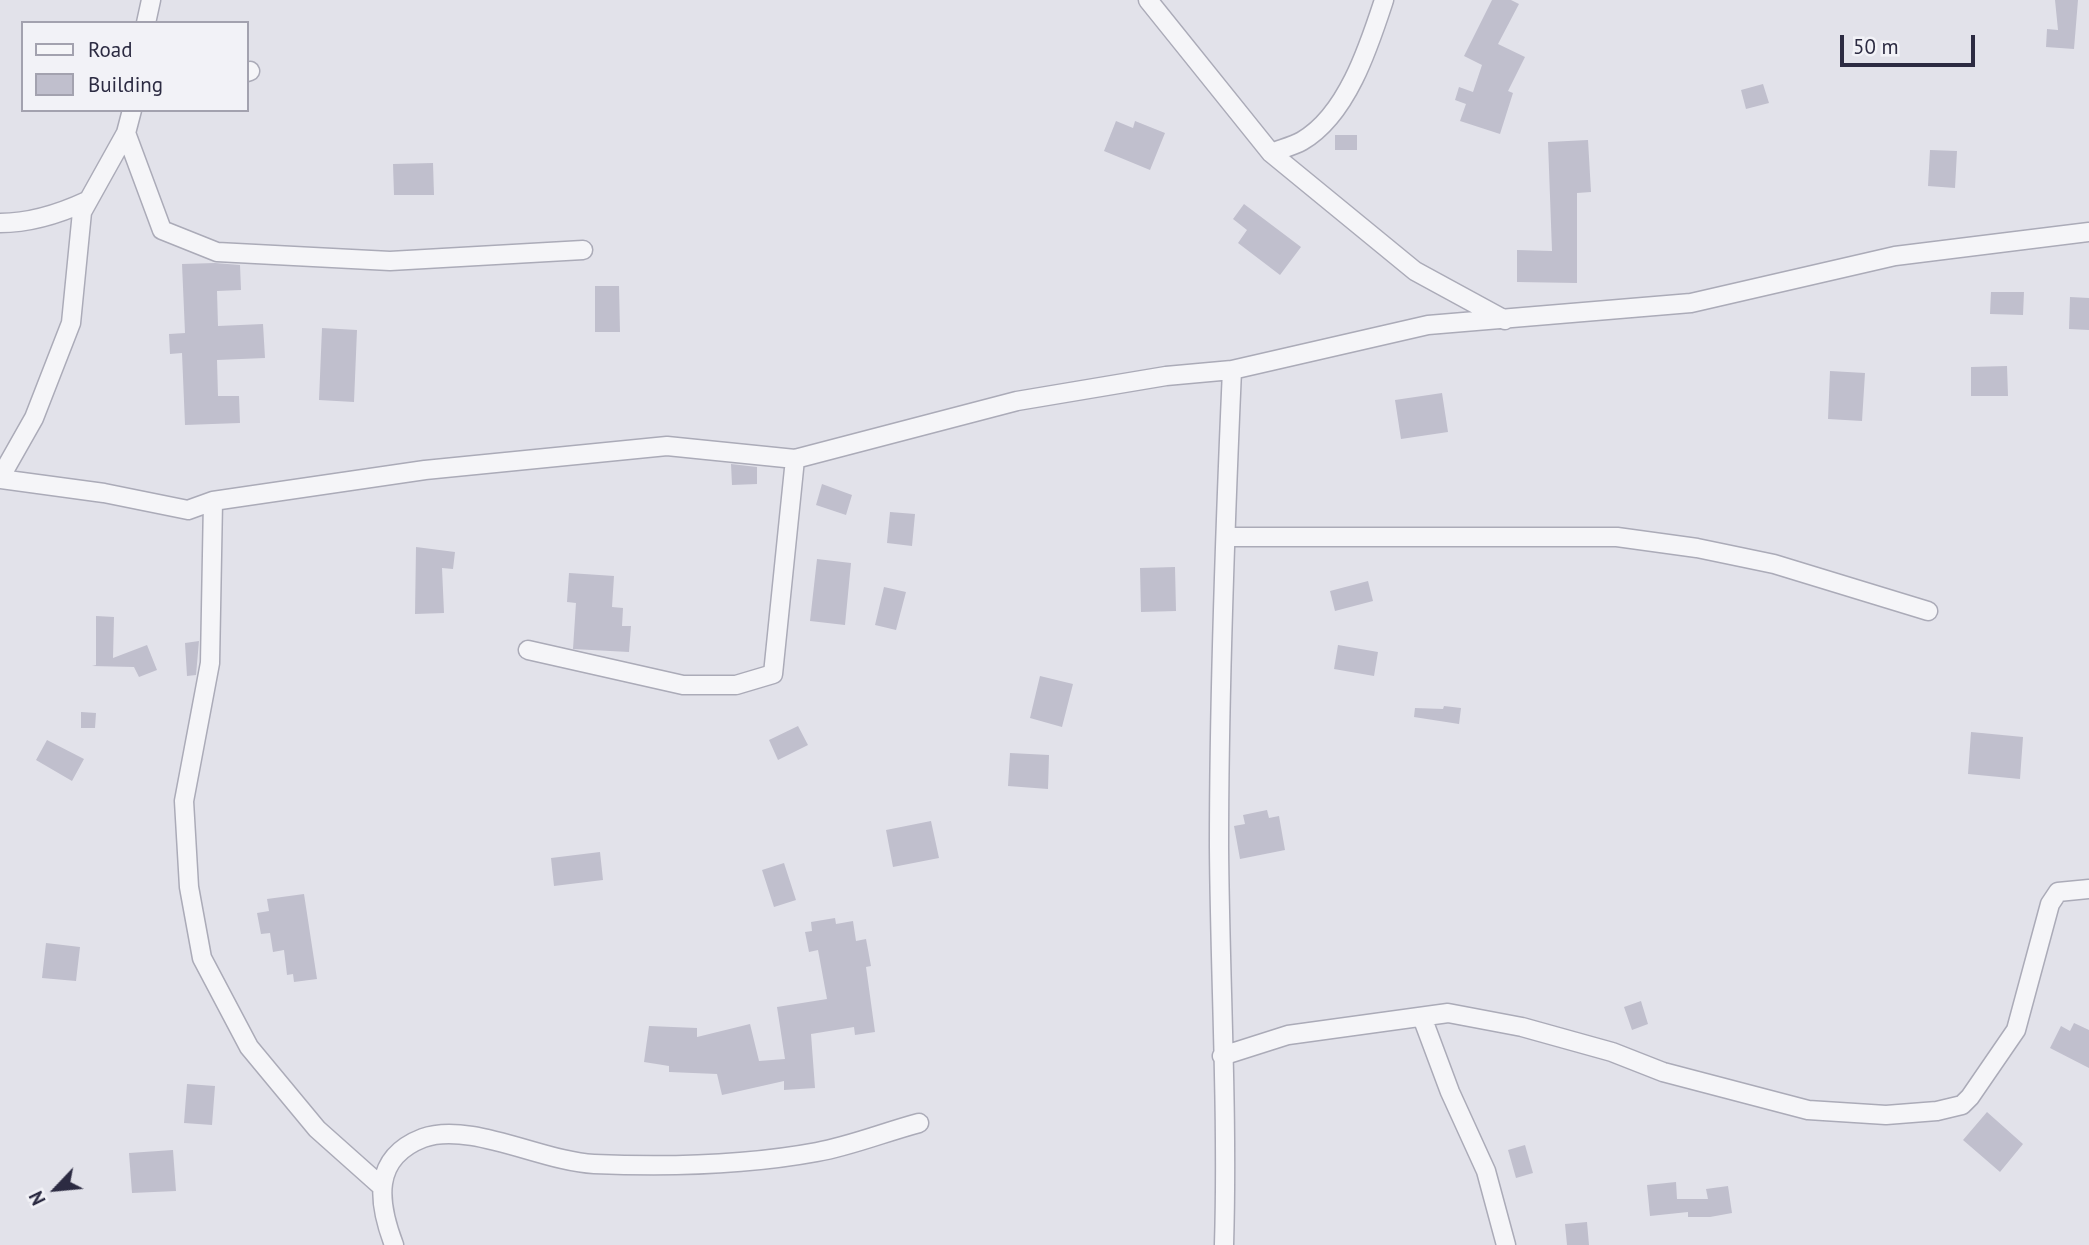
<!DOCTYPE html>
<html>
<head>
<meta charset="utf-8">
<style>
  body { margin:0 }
  #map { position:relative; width:2089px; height:1245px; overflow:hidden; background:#e2e2ea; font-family:"PT Sans",sans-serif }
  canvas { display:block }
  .legend { position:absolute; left:21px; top:21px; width:228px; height:91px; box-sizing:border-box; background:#f2f2f7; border:2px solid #a3a2af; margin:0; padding:9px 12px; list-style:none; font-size:21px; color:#2c2b42 }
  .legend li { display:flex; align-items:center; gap:14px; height:35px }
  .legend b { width:35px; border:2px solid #a3a2af }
  .north { position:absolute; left:21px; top:1154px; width:70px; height:70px; -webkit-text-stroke:5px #f2f2f7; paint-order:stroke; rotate:244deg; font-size:19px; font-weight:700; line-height:28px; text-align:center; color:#2c2b42 }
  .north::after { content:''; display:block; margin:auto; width:24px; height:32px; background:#2c2b42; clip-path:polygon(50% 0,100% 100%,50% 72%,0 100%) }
  .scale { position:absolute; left:1840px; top:35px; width:135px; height:32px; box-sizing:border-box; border:4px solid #2c2b42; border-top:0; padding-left:9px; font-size:21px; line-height:24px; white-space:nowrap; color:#2c2b42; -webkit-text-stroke:5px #f2f2f7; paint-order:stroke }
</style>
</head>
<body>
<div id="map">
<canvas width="2089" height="1245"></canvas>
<ul class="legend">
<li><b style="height:9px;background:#f5f5f8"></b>Road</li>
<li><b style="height:19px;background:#c0bfcd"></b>Building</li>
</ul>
<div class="north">N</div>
<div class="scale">50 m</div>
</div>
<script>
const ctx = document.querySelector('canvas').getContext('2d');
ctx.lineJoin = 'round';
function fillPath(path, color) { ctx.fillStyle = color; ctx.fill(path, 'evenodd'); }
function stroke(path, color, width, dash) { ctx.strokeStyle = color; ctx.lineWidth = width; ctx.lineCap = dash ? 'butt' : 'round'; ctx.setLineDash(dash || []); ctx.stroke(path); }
const building = new Path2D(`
  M 1492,0 L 1511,0 L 1519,4 L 1498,44 L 1525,57 L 1508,91 L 1513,93 L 1500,134 L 1460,121 L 1466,104 L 1455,100 L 1459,87 L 1473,92 L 1482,65 L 1464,56 Z
  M 2055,0 L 2078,0 L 2074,49 L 2046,47 L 2047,29 L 2058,30 Z
  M 1763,84 L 1769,103 L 1746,109 L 1741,90 Z
  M 1116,121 L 1133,128 L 1135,121 L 1165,133 L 1150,170 L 1104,151 Z
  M 1335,135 L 1357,135 L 1357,150 L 1335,150 Z
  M 1588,140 L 1591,192 L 1577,193 L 1577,283 L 1517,282 L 1517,250 L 1552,251 L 1548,142 Z
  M 1930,150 L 1957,151 L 1955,188 L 1928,186 Z
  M 433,163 L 434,195 L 394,195 L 393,164 Z
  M 1244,204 L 1301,247 L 1280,275 L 1238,243 L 1247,230 L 1233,219 Z
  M 215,263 L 240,265 L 241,290 L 217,291 L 218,326 L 263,324 L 265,358 L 217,360 L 218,396 L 239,396 L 240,423 L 185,425 L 182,353 L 170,354 L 169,334 L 185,333 L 182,264 Z
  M 595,286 L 619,286 L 620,332 L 595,332 Z
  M 1991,292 L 2024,292 L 2023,315 L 1990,314 Z
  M 2070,297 L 2089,298 L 2089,330 L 2069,329 Z
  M 322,328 L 357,330 L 354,402 L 319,400 Z
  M 2007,366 L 2008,396 L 1971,396 L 1971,367 Z
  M 1830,371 L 1865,373 L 1862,421 L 1828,419 Z
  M 1442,393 L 1448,432 L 1401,439 L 1395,400 Z
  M 731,464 L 757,467 L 757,484 L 732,485 Z
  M 822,484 L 852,495 L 846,515 L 816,505 Z
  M 890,512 L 915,514 L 912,546 L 887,543 Z
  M 416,547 L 455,552 L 453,569 L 442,568 L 444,613 L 415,614 Z
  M 817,559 L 851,563 L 845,625 L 810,621 Z
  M 1175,567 L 1176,611 L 1141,612 L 1140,568 Z
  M 569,573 L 614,576 L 612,607 L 623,608 L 622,626 L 631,626 L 629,652 L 573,649 L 576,603 L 567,602 Z
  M 1368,581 L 1373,601 L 1335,611 L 1330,591 Z
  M 884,587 L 906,592 L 896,630 L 875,625 Z
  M 96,616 L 114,617 L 113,658 L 147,645 L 157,670 L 139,677 L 134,667 L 92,666 L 96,665 Z
  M 199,641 L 196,675 L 187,676 L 185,643 Z
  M 1338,645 L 1378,652 L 1374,676 L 1334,669 Z
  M 1040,676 L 1073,684 L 1062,727 L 1030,718 Z
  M 1444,706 L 1461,708 L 1459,724 L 1414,717 L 1415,708 L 1443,709 Z
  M 81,712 L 96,713 L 95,728 L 81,728 Z
  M 798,726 L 808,745 L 778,760 L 769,740 Z
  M 1971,732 L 2023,737 L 2020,779 L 1968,774 Z
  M 47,740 L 84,759 L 72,781 L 36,760 Z
  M 1010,753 L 1049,755 L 1048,789 L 1008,786 Z
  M 1267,810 L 1269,818 L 1279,816 L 1285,850 L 1240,859 L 1234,826 L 1245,824 L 1243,815 Z
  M 931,821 L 939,858 L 893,867 L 886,830 Z
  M 600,852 L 603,880 L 554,886 L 551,858 Z
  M 784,863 L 796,900 L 774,907 L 762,870 Z
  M 304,894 L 317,979 L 294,982 L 293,974 L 287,975 L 284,950 L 273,952 L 270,933 L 261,934 L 257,913 L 269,911 L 267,899 Z
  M 835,918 L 836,924 L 853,921 L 856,941 L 866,939 L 871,966 L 866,967 L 875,1032 L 855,1035 L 854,1027 L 811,1034 L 815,1088 L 784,1090 L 784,1081 L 722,1095 L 717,1074 L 669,1072 L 669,1066 L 644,1062 L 649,1026 L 697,1028 L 697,1037 L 750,1024 L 759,1061 L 785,1059 L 777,1007 L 827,999 L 818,950 L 809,952 L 805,932 L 812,931 L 811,922 Z
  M 46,943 L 80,947 L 76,981 L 42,978 Z
  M 1641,1001 L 1648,1024 L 1632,1030 L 1624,1007 Z
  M 2074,1023 L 2089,1030 L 2089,1068 L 2050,1048 L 2061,1026 L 2070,1031 Z
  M 187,1084 L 215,1086 L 212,1125 L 184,1123 Z
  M 1987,1112 L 2023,1144 L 2000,1172 L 1963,1140 Z
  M 1525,1145 L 1533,1173 L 1516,1178 L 1508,1150 Z
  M 173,1150 L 176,1191 L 132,1193 L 129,1153 Z
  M 1676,1182 L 1677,1199 L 1708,1199 L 1706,1189 L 1728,1186 L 1732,1213 L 1710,1217 L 1688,1217 L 1688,1212 L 1650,1216 L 1647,1185 Z
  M 1587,1222 L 1589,1245 L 1567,1245 L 1565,1224 Z`);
const street = new Path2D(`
  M 1148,0 L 1271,153 L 1415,271 L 1505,320
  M 146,23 L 151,0
  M 247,72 L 250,71
  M 126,133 L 162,230 L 217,252 L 390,261 L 583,250
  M 1271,153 C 1281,149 1293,146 1302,141 C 1347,115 1369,46 1384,0
  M 0,223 C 31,223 59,214 87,201
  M 0,478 L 34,418 L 71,323 L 82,212 L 126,133 L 132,110
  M 0,479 L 104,493 L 188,510 L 213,501 L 425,470 L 667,446 L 795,459 L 1017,401 L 1166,376 L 1232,370 L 1428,325 L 1691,303 L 1895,256 L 2089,232
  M 213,501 L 210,663 L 184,801 L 189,887 L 202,958 L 249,1047 L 317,1129 L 381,1186
  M 1227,537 L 1617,537 L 1697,548 L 1774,564 L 1928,611
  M 528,650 L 683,685 L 736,685 L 773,674 L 795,459
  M 1422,1017 L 1450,1092 L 1486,1171 L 1506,1245
  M 1222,1056 L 1288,1035 L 1448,1013 L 1522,1027 L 1612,1052 L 1663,1072 L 1808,1110 L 1886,1115 L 1937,1111 L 1962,1105 L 1970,1097 L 2016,1030 L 2050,904 L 2058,892 L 2089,889
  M 394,1245 C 378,1203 371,1158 423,1138 C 469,1121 544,1162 594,1164 C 665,1167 747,1165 817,1152 C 851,1146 885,1132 919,1123
  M 1224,1245 C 1228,1112 1220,980 1219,847 C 1219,688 1225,529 1232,370`);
fillPath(building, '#c0bfcd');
stroke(street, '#ababb8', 21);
stroke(street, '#f5f5f8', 18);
</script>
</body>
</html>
